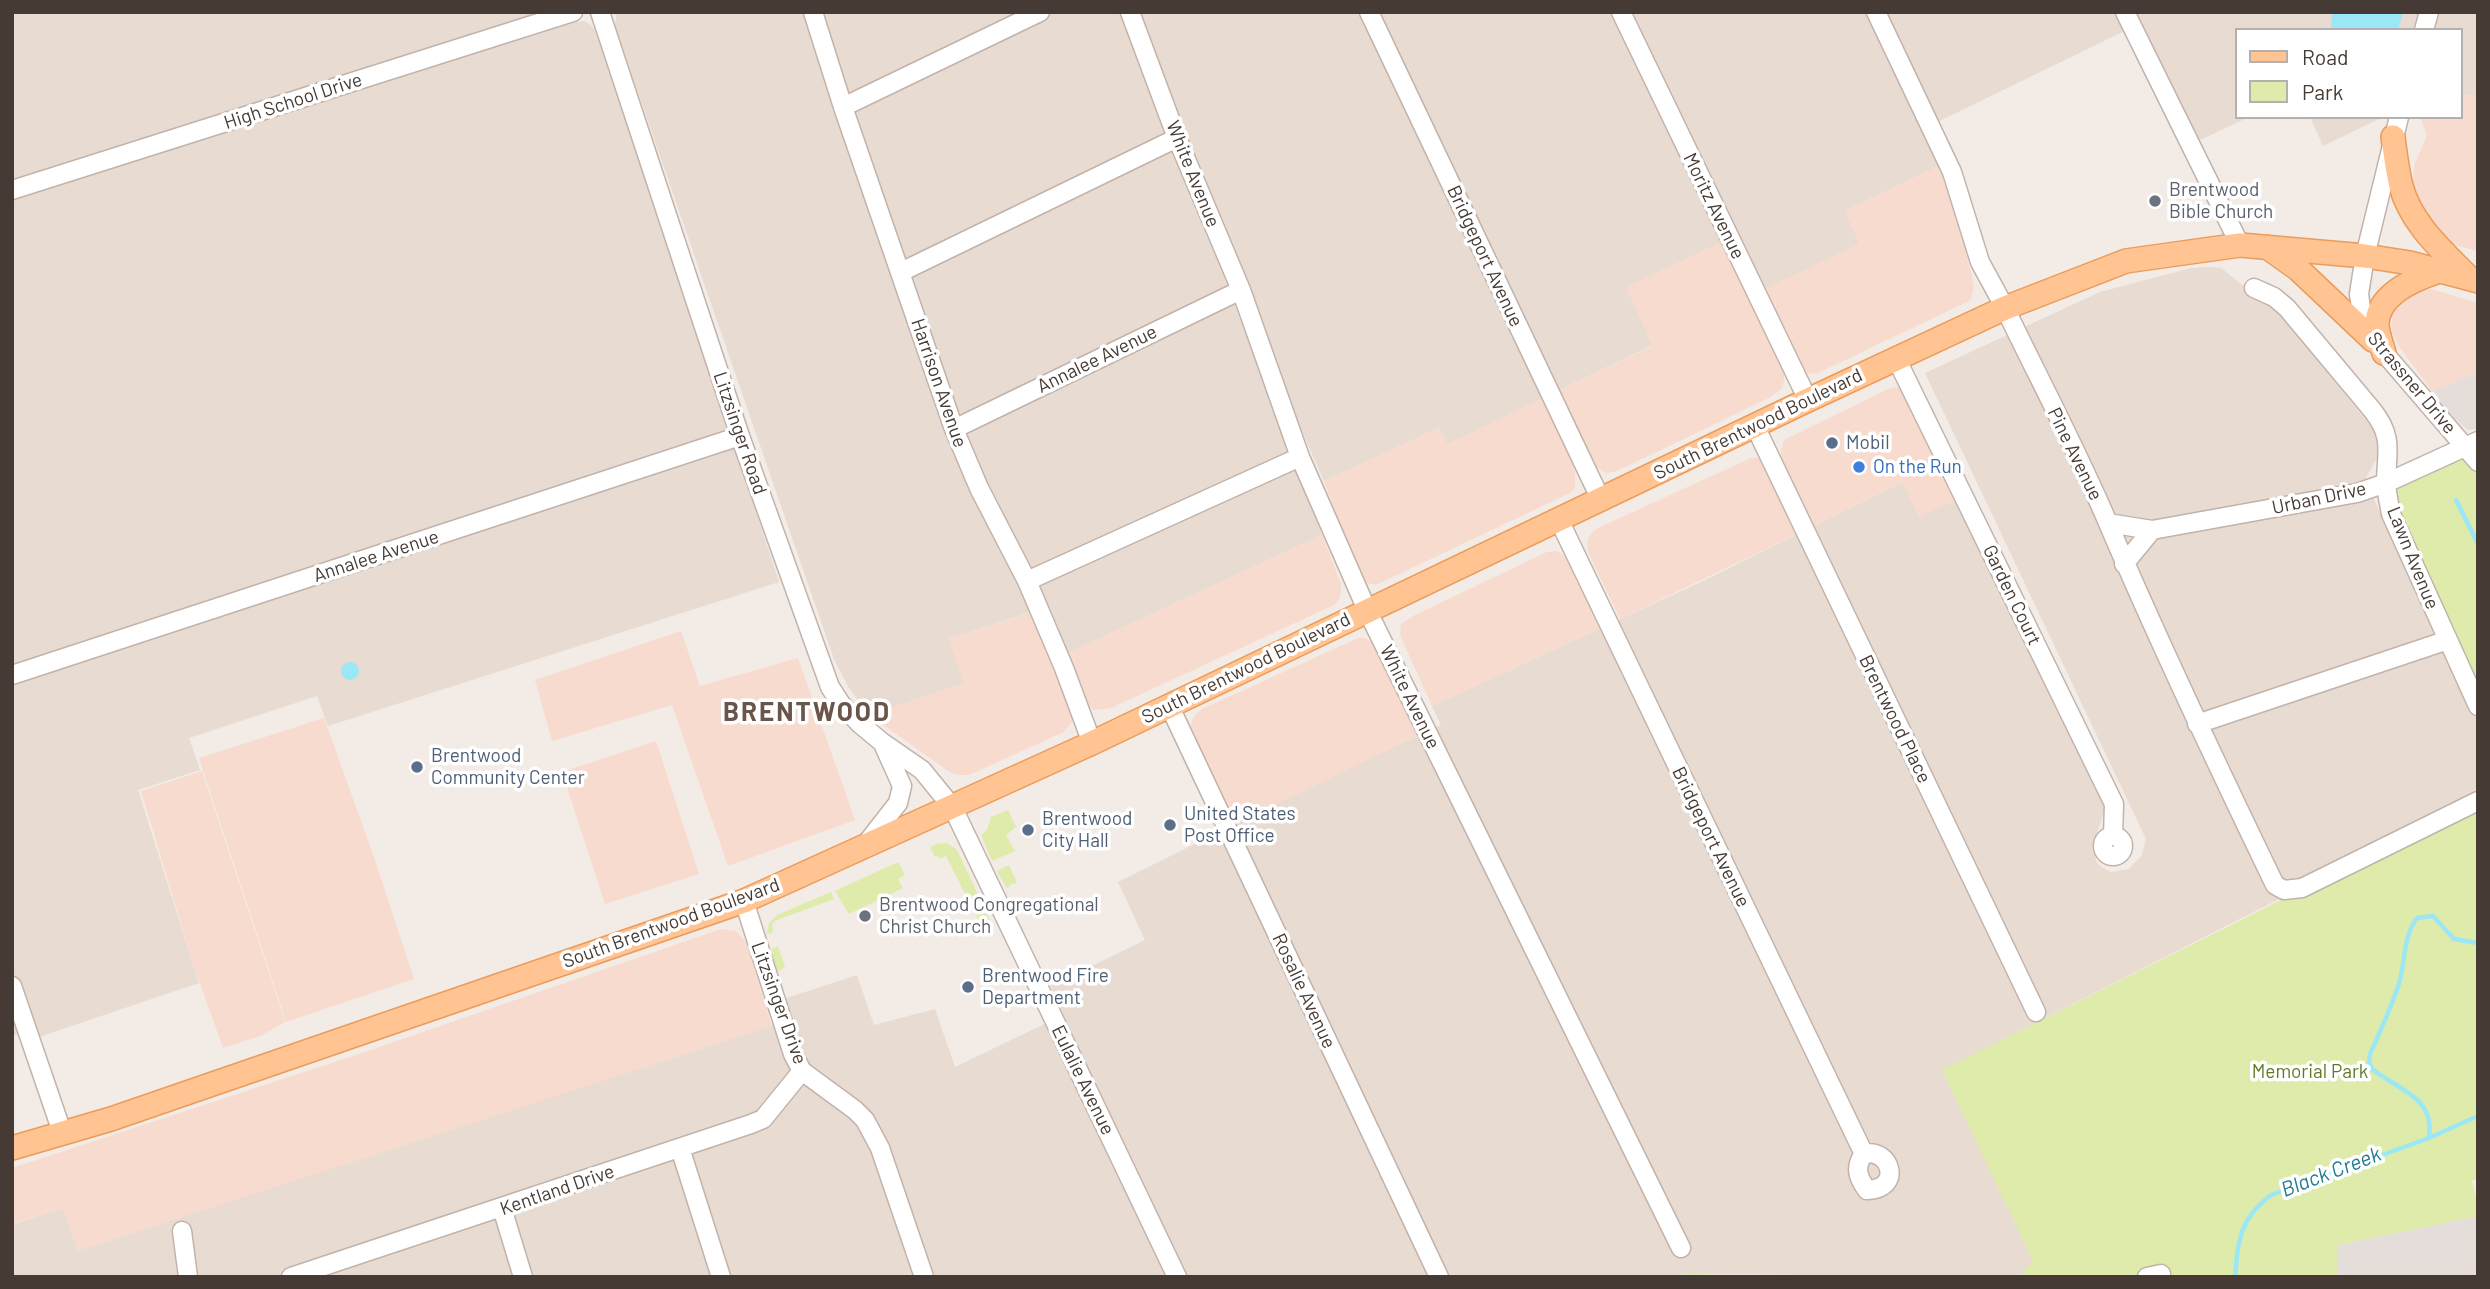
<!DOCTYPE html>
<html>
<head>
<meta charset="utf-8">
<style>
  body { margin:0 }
  #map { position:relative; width:2490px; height:1289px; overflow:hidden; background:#f3ebe5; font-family:Barlow,sans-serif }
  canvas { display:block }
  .frame { position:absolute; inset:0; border:14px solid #463a34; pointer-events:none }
  .legend { position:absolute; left:2235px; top:28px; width:228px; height:91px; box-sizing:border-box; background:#fff; border:2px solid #b5b0ae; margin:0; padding:9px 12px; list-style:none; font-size:21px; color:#463a34 }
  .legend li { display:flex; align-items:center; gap:14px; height:35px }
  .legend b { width:35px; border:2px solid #b5b0ae }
</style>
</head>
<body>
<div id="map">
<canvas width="2490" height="1289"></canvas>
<div class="frame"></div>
<ul class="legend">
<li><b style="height:9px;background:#ffc492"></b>Road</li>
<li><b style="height:19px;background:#deebaa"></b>Park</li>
</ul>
</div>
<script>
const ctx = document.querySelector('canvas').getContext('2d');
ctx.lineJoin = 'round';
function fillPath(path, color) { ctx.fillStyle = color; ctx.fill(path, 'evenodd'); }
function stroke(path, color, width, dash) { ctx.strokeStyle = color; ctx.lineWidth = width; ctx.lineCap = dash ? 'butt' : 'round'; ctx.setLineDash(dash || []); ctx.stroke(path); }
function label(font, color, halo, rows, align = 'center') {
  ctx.font = font + ' Barlow,sans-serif'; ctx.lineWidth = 7; ctx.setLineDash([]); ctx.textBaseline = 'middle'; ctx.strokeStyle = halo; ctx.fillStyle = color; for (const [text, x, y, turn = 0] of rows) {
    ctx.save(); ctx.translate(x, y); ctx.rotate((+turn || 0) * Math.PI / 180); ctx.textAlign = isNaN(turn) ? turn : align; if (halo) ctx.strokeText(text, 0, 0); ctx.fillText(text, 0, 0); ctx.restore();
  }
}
const residential = new Path2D(`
  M 12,12 L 540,12 L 500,26 L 507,44 L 576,22 L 584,21 L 591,25 L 595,31 L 664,230 L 779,582 L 328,726 L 317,696 L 189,738 L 200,770 L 138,790 L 199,983 L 39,1037 L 20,1033 L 12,1036 Z
  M 617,12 L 2478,12 L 2478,96 L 2460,94 L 2460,30 L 2236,30 L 2236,117 L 2249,117 L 2198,141 L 2139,24 L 1923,129 L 1939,166 L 1845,211 L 1860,244 L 1447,445 L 1439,428 L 1324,481 L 1290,404 L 1207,188 L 1193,195 L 1322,535 L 1068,653 L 1049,606 L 949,639 L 964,683 L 872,714 L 860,703 L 849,688 L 834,659 L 615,26 Z
  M 2310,117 L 2383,117 L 2323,146 Z
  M 2209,267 L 2221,268 L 2280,315 L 2370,425 L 2376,435 L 2380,445 L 2379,454 L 2365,480 L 2478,722 L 2478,794 L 2285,896 L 1943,1070 L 2035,1264 L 2019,1277 L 1694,1274 L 1647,1277 L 12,1277 L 12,1225 L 63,1208 L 78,1250 L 790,1019 L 784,999 L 857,975 L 874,1025 L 935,1009 L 955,1067 L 1063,1015 L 1051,986 L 1145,940 L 1118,882 L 1340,772 L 1441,725 L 1432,706 L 1705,580 L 1902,482 L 1958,499 L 2102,796 L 2105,810 L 2092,846 L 2096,861 L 2101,867 L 2111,872 L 2129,869 L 2142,855 L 2146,839 L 1925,373 L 2100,292 L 2191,268 Z`);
const commercial = new Path2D(`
  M 2460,94 L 2478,96 L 2478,251 L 2454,245 L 2438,236 L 2424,221 L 2412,184 L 2415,163 L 2427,136 L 2420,117 L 2460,117 Z
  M 1939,166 L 1956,209 L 1974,286 L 1971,300 L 1816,374 L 1806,373 L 1800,368 L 1762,290 L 1859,244 L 1845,211 Z
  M 1723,241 L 1784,370 L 1784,380 L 1782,388 L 1769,398 L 1617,471 L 1606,473 L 1601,470 L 1592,463 L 1558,391 L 1652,346 L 1626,287 Z
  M 2428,288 L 2478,303 L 2478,373 L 2432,391 L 2398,345 L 2391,330 L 2393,313 L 2398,300 Z
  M 1898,387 L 1903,389 L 1958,499 L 1919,517 L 1902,482 L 1814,526 L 1780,455 L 1784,440 L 1888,389 Z
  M 1544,398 L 1575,471 L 1575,488 L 1570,493 L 1376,585 L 1364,582 L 1357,571 L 1324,481 L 1439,428 L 1447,444 Z
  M 1751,458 L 1759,458 L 1764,464 L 1797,534 L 1620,619 L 1588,552 L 1587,541 L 1591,533 L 1598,528 Z
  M 1322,535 L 1341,584 L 1340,598 L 1334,605 L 1111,708 L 1094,710 L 1087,704 L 1068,653 Z
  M 1557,551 L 1570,560 L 1603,627 L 1432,706 L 1400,635 L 1401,624 L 1415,615 L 1547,552 Z
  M 1029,613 L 1072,711 L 1072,721 L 1064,732 L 969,775 L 960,775 L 951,773 L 882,724 L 872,714 L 963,683 L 949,639 Z
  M 681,631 L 700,686 L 798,658 L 855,820 L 728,866 L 672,705 L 552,741 L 535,680 Z
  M 1358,638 L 1365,638 L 1381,648 L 1423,733 L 1234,825 L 1192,733 L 1191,723 L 1195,715 L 1202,709 Z
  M 324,718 L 373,854 L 414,979 L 286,1022 L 199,758 Z
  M 656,741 L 699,874 L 605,904 L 562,772 Z
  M 202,771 L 285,1022 L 260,1036 L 223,1048 L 194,967 L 141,791 Z
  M 721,929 L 736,931 L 746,942 L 772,1026 L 78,1251 L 63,1209 L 12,1224 L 12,1168 L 362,1053 Z`);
const industrial = new Path2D(`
  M 2478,373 L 2478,429 L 2468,430 L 2454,418 L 2432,391 Z
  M 2478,1216 L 2478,1277 L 2338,1277 L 2338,1245 Z`);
const green = new Path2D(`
  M 2465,446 L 2478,462 L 2478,706 L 2386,483 Z
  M 2478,801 L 2478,1179 L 2472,1181 L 2478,1204 L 2478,1216 L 2338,1245 L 2338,1277 L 2019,1277 L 2033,1261 L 1942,1070 Z
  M 1008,810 L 1016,827 L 1006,835 L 1015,851 L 992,861 L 981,835 L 987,830 L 991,817 Z
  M 947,843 L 957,850 L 990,920 L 981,925 L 946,856 L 939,859 L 938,855 L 935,857 L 930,847 L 937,844 Z
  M 898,862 L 905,875 L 898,879 L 903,888 L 849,914 L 835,891 Z
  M 1009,865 L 1017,883 L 1011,884 L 1007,888 L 997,871 Z
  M 831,892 L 834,899 L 777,920 L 772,924 L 773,933 L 767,934 L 769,923 L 777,915 Z
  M 778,946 L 785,967 L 779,971 L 775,971 L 769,951 Z
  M 1694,1274 L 1802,1277 L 1647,1277 Z`);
const water = new Path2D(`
  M 2332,12 L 2403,12 L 2398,30 L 2331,30 Z
  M341 671a9 9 0 1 1 18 0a9 9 0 1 1-18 0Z`);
const stream = new Path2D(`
  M 2456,500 L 2478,544
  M 2429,1138 C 2435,1096 2398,1090 2372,1069 L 2369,1062 L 2370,1054 C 2380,1032 2390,1009 2398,987 C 2406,963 2402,938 2417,918 L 2433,916 L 2454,939 L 2478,943
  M 2235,1277 C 2238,1240 2240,1218 2271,1195 L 2429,1138 L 2478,1116`);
const minor = new Path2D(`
  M 600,12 L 740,436 L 830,687 L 841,704 L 860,724 L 883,743 L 922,770 L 953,808 L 1177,1277
  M 813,12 L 843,107 L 954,429 L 979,488 L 1027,581 L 1064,668 L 1092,743
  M 1130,12 L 1177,138 L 1241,290 L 1300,457 L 1367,610 L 1681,1248
  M 1369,12 L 1601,500
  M 1621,12 L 1808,400
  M 1876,12 L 1952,172 L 1980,262 L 2005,308 C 2039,379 2077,450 2108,523 C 2160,645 2217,765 2275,885 L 2284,890 L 2302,888 L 2478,801
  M 2125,12 L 2240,245
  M 2424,30 L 2429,12
  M 843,107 L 1040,12
  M 2399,117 L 2365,256 L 2359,294 L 2362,315 L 2373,340 L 2478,462
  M 12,190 L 573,12
  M 901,272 L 1177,138
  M 2254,288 L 2274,297 L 2287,308 L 2373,411 C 2393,437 2387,450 2386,480 C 2386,491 2389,503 2391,514 L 2478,706
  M 1896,358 L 2114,804 L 2113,836
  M 1755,426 L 2036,1012
  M 954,429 L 1241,290
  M 1559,520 L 1864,1154 C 1890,1147 1904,1189 1867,1190 C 1858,1178 1854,1167 1864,1154
  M 2108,523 L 2152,530 L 2357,493 L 2386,483 L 2478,441
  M 2124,564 L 2152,530
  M 1027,581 L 1300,457
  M 12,675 L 740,436
  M 1169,705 L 1439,1277
  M 2197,724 L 2448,640
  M2103 846a10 10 0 1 1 20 0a10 10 0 1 1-20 0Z
  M 866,844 L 898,803 L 902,786 L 884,746
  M 744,901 L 793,1054 L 802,1071 L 855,1110 L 865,1120 L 880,1148 L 924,1277
  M 12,986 L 62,1132
  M 680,1148 L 721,1277
  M 502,1208 L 523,1277
  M 182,1231 L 188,1277
  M 291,1277 L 751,1124 L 763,1119 L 802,1071
  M 2147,1277 L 2161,1274`);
const major = new Path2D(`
  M 2393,137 C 2395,153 2397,170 2401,186 C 2411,224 2443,251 2469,278
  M 2267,247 L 2298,269 L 2373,340
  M 2384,353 C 2382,345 2378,335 2377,326 C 2376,295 2414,279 2439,271
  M 12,1148 L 111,1119 L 744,901 L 1092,743 L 1808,400 L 2005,308 L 2126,261 L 2240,245 L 2365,256 L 2410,263 L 2478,281`);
const markers = [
  [2155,201,7,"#6b7280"],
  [1832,443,7,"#5c6f8a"],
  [1859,467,7,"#3f7fe0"],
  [417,767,7,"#5c6f8a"],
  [1170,825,7,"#5c6f8a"],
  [1028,830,7,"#5c6f8a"],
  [865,916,7,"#6b7280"],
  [968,987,7,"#5c6f8a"]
];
const streetNames = [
  ["High School Drive",293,101,-18],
  ["White Avenue",1193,174,68],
  ["Moritz Avenue",1714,206,64],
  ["Bridgeport Avenue",1485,256,65],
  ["Annalee Avenue",1097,359,-26],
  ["Harrison Avenue",939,383,71],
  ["Strassner Drive",2412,383,50],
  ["South Brentwood Boulevard",1758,424,-26],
  ["Litzsinger Road",740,433,71],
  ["Pine Avenue",2075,454,64],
  ["Urban Drive",2319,498,-12],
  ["Annalee Avenue",376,556,-18],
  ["Lawn Avenue",2413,558,68],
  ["Garden Court",2012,595,64],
  ["South Brentwood Boulevard",1246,668,-26],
  ["White Avenue",1410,697,64],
  ["Brentwood Place",1895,719,64],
  ["Bridgeport Avenue",1711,837,64],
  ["South Brentwood Boulevard",671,923,-20],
  ["Rosalie Avenue",1304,991,65],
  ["Litzsinger Drive",779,1003,70],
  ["Eulalie Avenue",1083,1080,64],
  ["Kentland Drive",557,1190,-19]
];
const worshipNames = [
  ["Brentwood",2169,190],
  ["Bible Church",2169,212],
  ["Brentwood Congregational",879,905],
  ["Christ Church",879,927]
];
const serviceNames = [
  ["Mobil",1846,443],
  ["Brentwood",431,756],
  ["Community Center",431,778],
  ["United States",1184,814],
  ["Post Office",1184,836],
  ["Brentwood",1042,819],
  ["City Hall",1042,841],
  ["Brentwood Fire",982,976],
  ["Department",982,998]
];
const shopNames = [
  ["On the Run",1873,467]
];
const parkNames = [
  ["Memorial Park",2310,1072]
];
const waterNames = [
  ["Black Creek",2331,1172,-21]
];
const districtNames = [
  ["BRENTWOOD",807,712]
];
fillPath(residential, '#e8dbd2');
fillPath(commercial, '#f7dbce');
fillPath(industrial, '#e5ddda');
fillPath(green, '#deebaa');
fillPath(water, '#9ce7f5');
stroke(stream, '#9ce7f5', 4.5);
stroke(minor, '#c2b3aa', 21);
stroke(major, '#eb9b5b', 26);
stroke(minor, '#fff', 18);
stroke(major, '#ffc492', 23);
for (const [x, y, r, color] of markers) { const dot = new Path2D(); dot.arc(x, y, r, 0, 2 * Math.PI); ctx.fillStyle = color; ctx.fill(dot); stroke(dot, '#fff', 2.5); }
label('19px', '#463a34', '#fff', streetNames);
label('19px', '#5b616d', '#fff', worshipNames, 'left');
label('19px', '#4e5e75', '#fff', serviceNames, 'left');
label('19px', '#366cbe', '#fff', shopNames, 'left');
label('19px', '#5c7c23', '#fff', parkNames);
label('italic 21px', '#217d8f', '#fff', waterNames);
ctx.letterSpacing = '2px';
label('bold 26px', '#6a554a', '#fff', districtNames);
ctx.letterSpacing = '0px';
</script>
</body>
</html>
